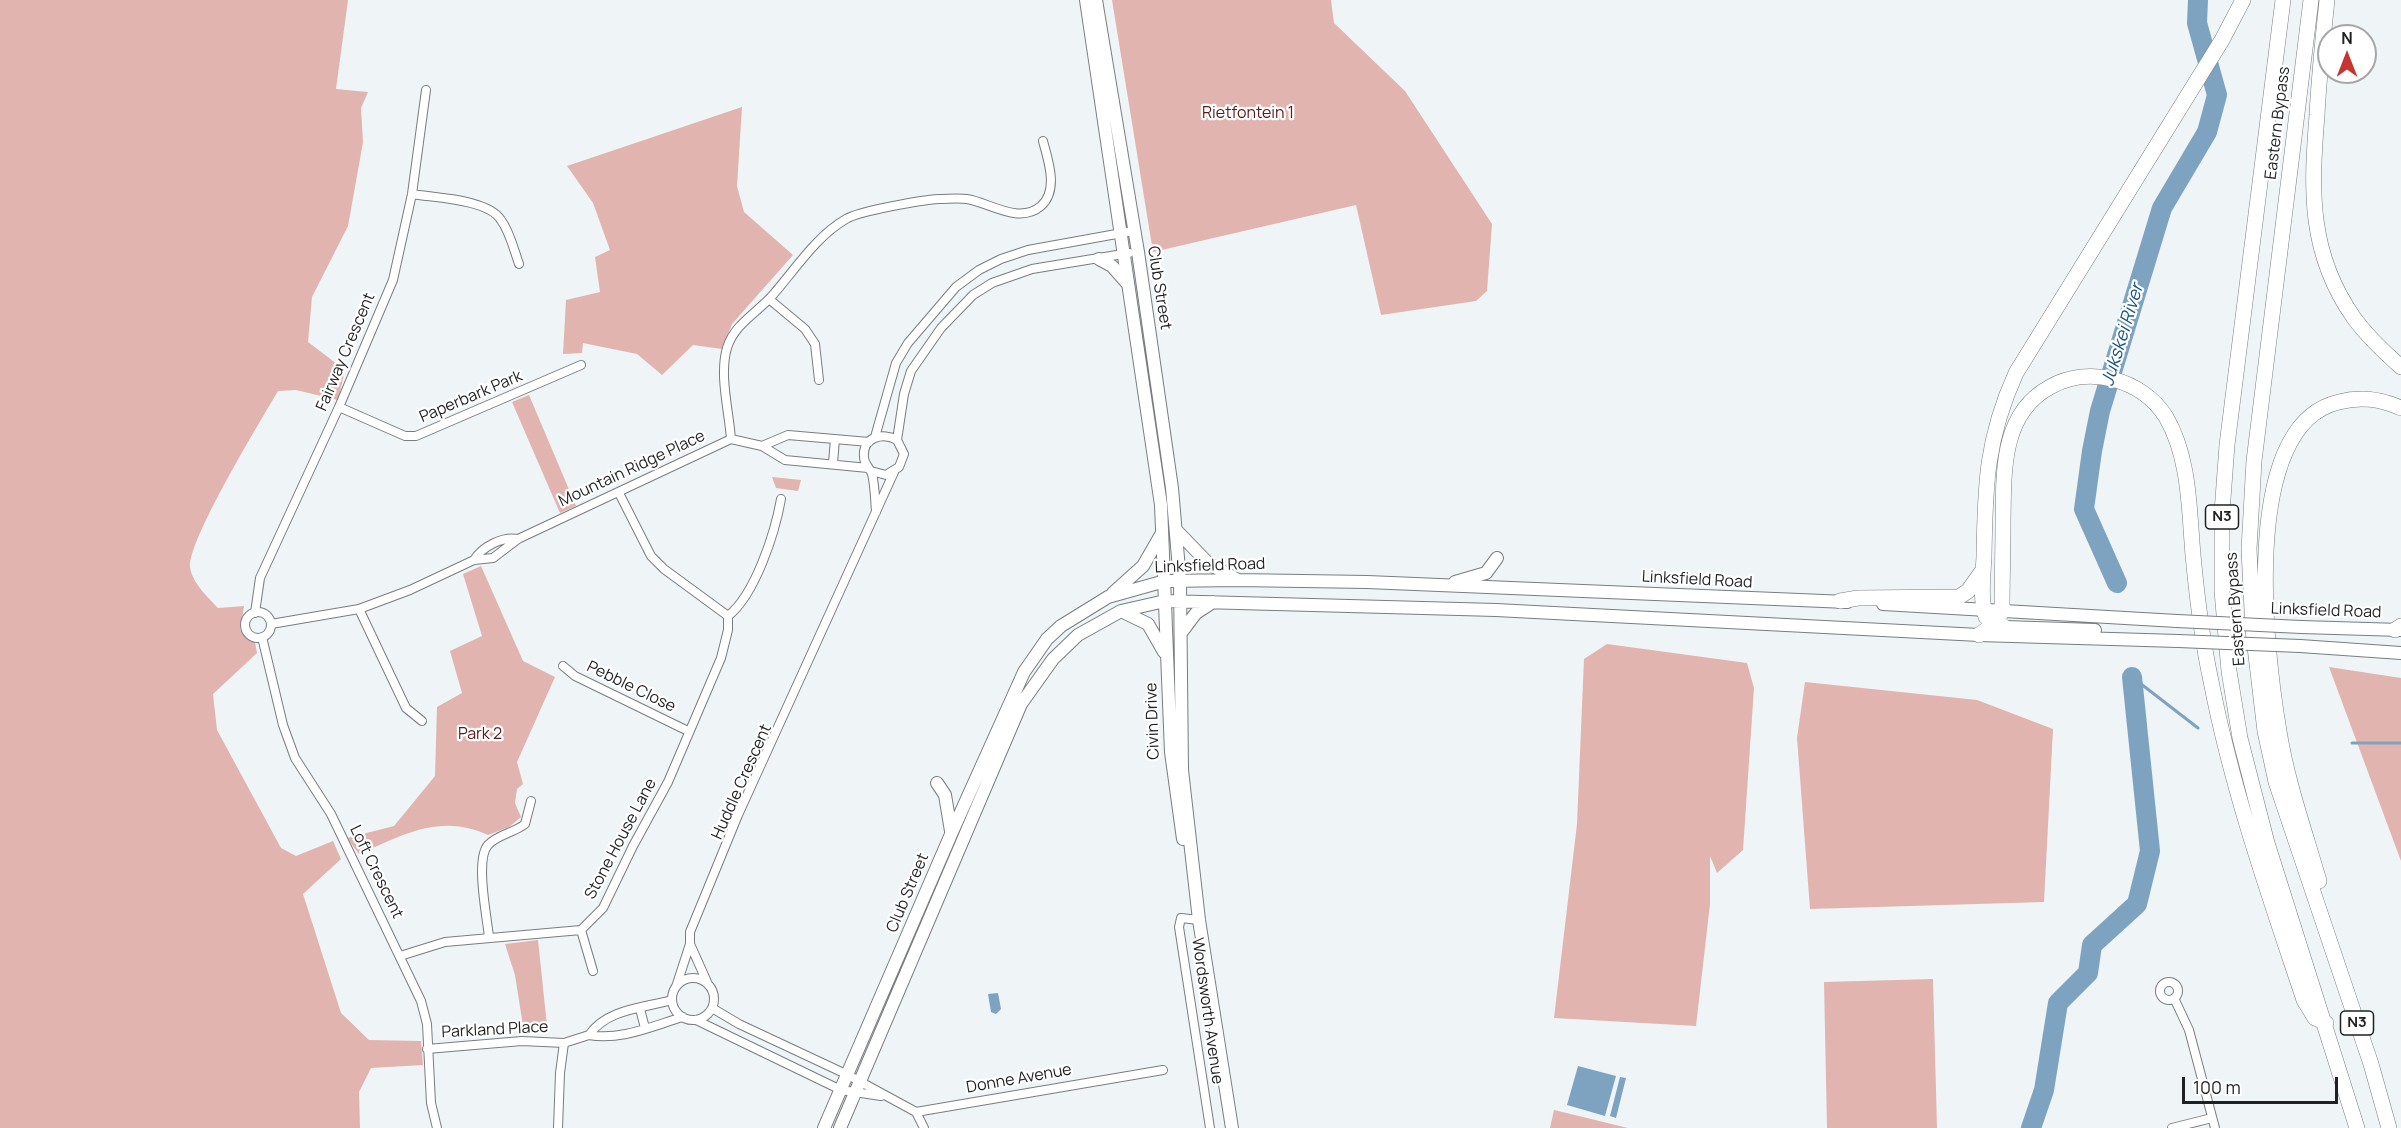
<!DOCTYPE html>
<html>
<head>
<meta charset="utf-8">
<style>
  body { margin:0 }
  #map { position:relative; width:2401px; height:1128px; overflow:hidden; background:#eff4f7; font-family:Manrope,sans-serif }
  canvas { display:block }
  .north { position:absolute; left:2317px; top:24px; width:60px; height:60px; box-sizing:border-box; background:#fff; border:2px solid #a5a6a7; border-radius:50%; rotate:0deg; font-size:16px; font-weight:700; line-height:24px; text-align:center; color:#1f2022 }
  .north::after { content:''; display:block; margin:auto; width:21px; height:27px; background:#c53633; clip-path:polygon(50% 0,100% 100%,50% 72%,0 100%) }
  .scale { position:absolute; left:2182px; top:1077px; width:156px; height:27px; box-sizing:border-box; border:3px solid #1f2022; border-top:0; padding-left:8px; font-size:18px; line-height:21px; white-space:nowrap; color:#1f2022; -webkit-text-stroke:4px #fff; paint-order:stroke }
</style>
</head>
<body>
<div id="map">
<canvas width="2401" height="1128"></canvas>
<div class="north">N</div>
<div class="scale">100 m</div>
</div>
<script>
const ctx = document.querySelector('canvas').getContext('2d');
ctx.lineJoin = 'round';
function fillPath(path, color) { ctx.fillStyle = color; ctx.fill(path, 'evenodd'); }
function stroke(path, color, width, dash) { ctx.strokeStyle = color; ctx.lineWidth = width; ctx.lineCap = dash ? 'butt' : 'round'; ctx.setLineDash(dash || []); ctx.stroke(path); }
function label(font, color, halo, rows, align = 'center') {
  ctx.font = font + ' Manrope,sans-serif'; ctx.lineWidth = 4.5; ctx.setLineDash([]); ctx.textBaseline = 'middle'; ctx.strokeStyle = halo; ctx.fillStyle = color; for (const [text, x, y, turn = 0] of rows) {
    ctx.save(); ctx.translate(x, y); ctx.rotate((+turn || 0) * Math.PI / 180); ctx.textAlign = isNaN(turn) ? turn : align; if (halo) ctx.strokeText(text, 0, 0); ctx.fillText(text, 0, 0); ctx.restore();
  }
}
const green = new Path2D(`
  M 0,0 L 348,0 L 336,89 L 368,92 L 361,108 L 363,142 L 348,226 L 312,297 L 308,342 L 345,370 L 338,400 L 296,390 L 278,391 C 261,420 188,540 190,567 C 192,583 208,597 218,608 L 244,606 L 240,630 L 255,642 L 257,653 L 213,694 L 217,730 L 281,848 L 296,856 L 333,841 L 341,859 L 303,894 L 341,1013 L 369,1040 L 421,1041 L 423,1065 L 371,1068 L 359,1092 L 360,1128 L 0,1128 Z
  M 1112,0 L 1331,0 L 1334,23 L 1405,91 L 1492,224 L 1487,291 L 1476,301 L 1381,315 L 1356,205 L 1153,252 Z
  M 742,107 L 737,186 L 744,212 L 793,255 L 732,324 L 722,349 L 693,345 L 662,375 L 637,354 L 583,343 L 582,353 L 563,354 L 566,300 L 600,292 L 595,257 L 610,250 L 593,203 L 567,166 Z
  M 529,395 L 576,506 L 560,513 L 512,402 Z
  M 772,477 L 801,480 L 798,491 L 776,488 Z
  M 481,566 L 523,661 L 555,677 L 517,762 L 523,784 L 517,789 L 515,803 L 521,817 L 509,827 L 488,835 C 440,813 403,835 359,854 L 347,838 L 394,826 L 435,776 L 437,707 L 462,693 L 450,651 L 482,636 L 463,574 Z
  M 1607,644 L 1747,663 L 1754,688 L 1743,850 L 1717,873 L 1710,856 L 1710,904 L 1696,1026 L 1554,1018 L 1577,824 L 1584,659 Z
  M 2329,667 L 2401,678 L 2401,861 Z
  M 1805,682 L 1977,700 L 2053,729 L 2044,902 L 1810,909 L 1797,738 Z
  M 538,940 L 547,1026 L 523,1026 L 515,975 L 505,944 Z
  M 1933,979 L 1937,1128 L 1827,1128 L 1824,982 Z
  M 1554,1110 L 1628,1128 L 1550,1128 Z`);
const water = new Path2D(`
  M 998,993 L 1001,1009 L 996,1014 L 991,1012 L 988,994 Z
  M 1578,1066 L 1616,1076 L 1605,1116 L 1567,1105 Z
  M 1620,1077 L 1626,1078 L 1616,1118 L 1610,1116 Z`);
const stream = new Path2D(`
  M 2132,677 L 2198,728
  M 2352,743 L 2401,743`);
const river = new Path2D(`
  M 2117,583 L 2084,509 L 2092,451 L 2100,411 L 2162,208 L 2207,132 L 2217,95 L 2197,23 L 2198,0
  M 2031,1128 L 2044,1090 L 2058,1003 L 2088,973 L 2092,945 L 2137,904 L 2150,851 L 2132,677`);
const minor = new Path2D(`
  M 412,194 C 435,198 488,199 501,220 C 510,232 514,250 519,264
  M 769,299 L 805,329 L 815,344 L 819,380
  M 339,407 L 405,436 L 416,436 L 581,365
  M 875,437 L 896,363 L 908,343 L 956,287 L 979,270 L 1001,259 L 1028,250 L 1133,231
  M 731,439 C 729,411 719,375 727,348 C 734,325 755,314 771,297 C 795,270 815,237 846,219 C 859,211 922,200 939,199 C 948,199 958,198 967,199 C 988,202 1019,225 1041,206 C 1059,190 1048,160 1043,141
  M 897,440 L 904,394 L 911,371 L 941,328 L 973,295 L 992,283 L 1032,269 L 1129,253
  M 762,446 L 788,435 L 869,442
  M 833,463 L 835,439
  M 871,471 L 886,475 L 899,467 L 904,454 L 897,440 C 883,432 862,437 864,457 C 864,464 870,468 872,474 C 875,486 875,500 876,512
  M 619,493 L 651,556 L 664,569 L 728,616
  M 474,560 C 482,547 502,536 518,539
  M 359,609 L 406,708 L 422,721
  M245 625a13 13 0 1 1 26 0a13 13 0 1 1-26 0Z
  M 255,613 L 260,578 L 339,407 L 393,280 L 412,194 L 426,90
  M 728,616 C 755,595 775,533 781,499
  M 271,624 L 359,609 L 410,590 L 474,560 L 493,558 L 518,539 L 731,439 L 762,446 L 785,460 L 868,468
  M 262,637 L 283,725 L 295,758 L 331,814 L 421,1001 L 427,1024 L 431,1103 L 437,1128
  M 563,666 L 575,676 L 688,731
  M 1199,920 L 1181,918 L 1179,927 L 1210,1128
  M 581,930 L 593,971
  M 489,937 C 487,917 475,859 488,845 C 498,834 514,833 525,824 L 531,801
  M 690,944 L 707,982
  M 400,956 L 445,942 L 581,930 L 603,908 L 633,846 L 668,782 L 721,658 L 728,630 L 728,616
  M672 999a21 21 0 1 1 42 0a21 21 0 1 1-42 0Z
  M2160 991a9 9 0 1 1 18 0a9 9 0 1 1-18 0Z
  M 676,987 L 690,944 L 690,932 L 738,815 L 894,472
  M 2174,998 L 2189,1030 L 2215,1128
  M 712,1008 L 739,1024 L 848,1075 L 916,1112 L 1163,1070
  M 640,1009 L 645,1028
  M 696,1020 L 841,1090 L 881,1096
  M 589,1035 C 620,1041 652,1026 683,1017
  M 589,1035 C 607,1009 643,1008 672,1000
  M 427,1049 L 522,1041 L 564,1043 L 589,1035
  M 916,1112 L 924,1128
  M 558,1128 L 560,1073 L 564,1043
  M 2172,1128 L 2212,1118`);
const secondary = new Path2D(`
  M 1086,0 L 1161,505 L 1171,752 L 1183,839
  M 1096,0 L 1138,252 L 1172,488 L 1180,581 L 1182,770 L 1199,920 L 1232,1128
  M 1099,259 L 1112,266 L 1127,283
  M 1177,531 L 1208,563 L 1236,579
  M 1455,582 L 1486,573 L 1497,558
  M 1113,593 L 1143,566 L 1162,533
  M 1883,604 L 2177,621
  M 1121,611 L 1148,624 L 1164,652
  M 2005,627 L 2095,630
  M 2301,627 L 2401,630
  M 1181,633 L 1196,613 L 1213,602
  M 2300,646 L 2401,653
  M 937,783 L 945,795 L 951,831
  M 824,1128 L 952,832 L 1024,672 L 1047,639 L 1061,626 L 1108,597 L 1165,581 L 1237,580 L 1367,582 L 1847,602
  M 840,1128 L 1021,704 L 1053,659 L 1078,635 L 1121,611 L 1165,601 L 1496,610 L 1979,635 L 2178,641`);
const motorway = new Path2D(`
  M 2283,0 L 2227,445 L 2222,512 L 2222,591 L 2229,671 L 2240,738 L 2267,843 L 2357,1128
  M 2311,0 L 2254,461 L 2249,549 L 2253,630 L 2265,731 L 2276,782 L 2371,1064 L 2389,1128
  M 2327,0 C 2323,38 2319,76 2317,115 C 2311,189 2308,253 2354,318 C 2367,336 2384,352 2401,367
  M 1840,601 L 1858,598 L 1959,597 L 1968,591 L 1983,570
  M 2003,626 L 1986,617 C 1980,599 1983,576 1984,557 C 1985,486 1986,439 2016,373 L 2222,40 L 2243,0
  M 2395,630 L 2401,626
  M 1979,635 L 1996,623 L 2002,611 C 2002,581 2003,552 2003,523 C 2004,474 2000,414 2050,387 C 2089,365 2142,379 2166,417 C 2190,458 2189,510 2193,555 C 2197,598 2202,640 2211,681 C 2232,790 2269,895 2304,1000 L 2315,1018 L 2326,1023
  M 2319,881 C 2305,832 2287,782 2279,731 C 2266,655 2238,425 2339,402 C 2361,396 2380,399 2401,408`);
const secondaryBridge = new Path2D(`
  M 2177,621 L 2301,627
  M 2178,641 L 2300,646`);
const shields = [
  [2222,517,33],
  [2357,1023,33]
];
const shieldNames = [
  ["N3",2222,517],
  ["N3",2357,1023]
];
const parkNames = [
  ["Rietfontein 1",1248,114],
  ["Park 2",480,735]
];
const streetNames = [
  ["Eastern Bypass",2278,123,-83],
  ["Club Street",1159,288,81],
  ["Fairway Crescent",346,352,-67],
  ["Paperbark Park",471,397,-23],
  ["Mountain Ridge Place",632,469,-25],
  ["Linksfield Road",1210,566,-2],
  ["Linksfield Road",1697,580,3],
  ["Eastern Bypass",2236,609,-94],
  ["Linksfield Road",2326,611,2],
  ["Pebble Close",631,687,26],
  ["Civin Drive",1153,721,-92],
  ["Huddle Crescent",742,782,-66],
  ["Stone House Lane",621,839,-62],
  ["Loft Crescent",376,872,64],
  ["Club Street",908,893,-67],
  ["Wordsworth Avenue",1207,1011,82],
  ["Parkland Place",495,1030,-3],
  ["Donne Avenue",1019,1079,-10]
];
const waterNames = [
  ["Jukskei River",2123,335,-73]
];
fillPath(green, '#e1b4af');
fillPath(water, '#7ea3c1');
stroke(stream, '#7ea3c1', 3);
stroke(river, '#7ea3c1', 20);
stroke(minor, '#797d80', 10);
stroke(secondary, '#797d80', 14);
stroke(motorway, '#797d80', 16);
stroke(minor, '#fff', 8);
stroke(secondary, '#fff', 12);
stroke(motorway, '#fff', 15);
stroke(secondaryBridge, '#797d80', 14, []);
stroke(secondaryBridge, '#fff', 12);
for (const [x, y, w] of shields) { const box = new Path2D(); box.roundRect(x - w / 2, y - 12, w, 24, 4.5); ctx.fillStyle = '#fff'; ctx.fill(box); stroke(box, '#1f2022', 1.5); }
label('bold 15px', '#1f2022', null, shieldNames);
label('16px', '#571b18', '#fff', parkNames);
label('16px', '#1f2022', '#fff', streetNames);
label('italic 18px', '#18557e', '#fff', waterNames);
</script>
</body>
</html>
